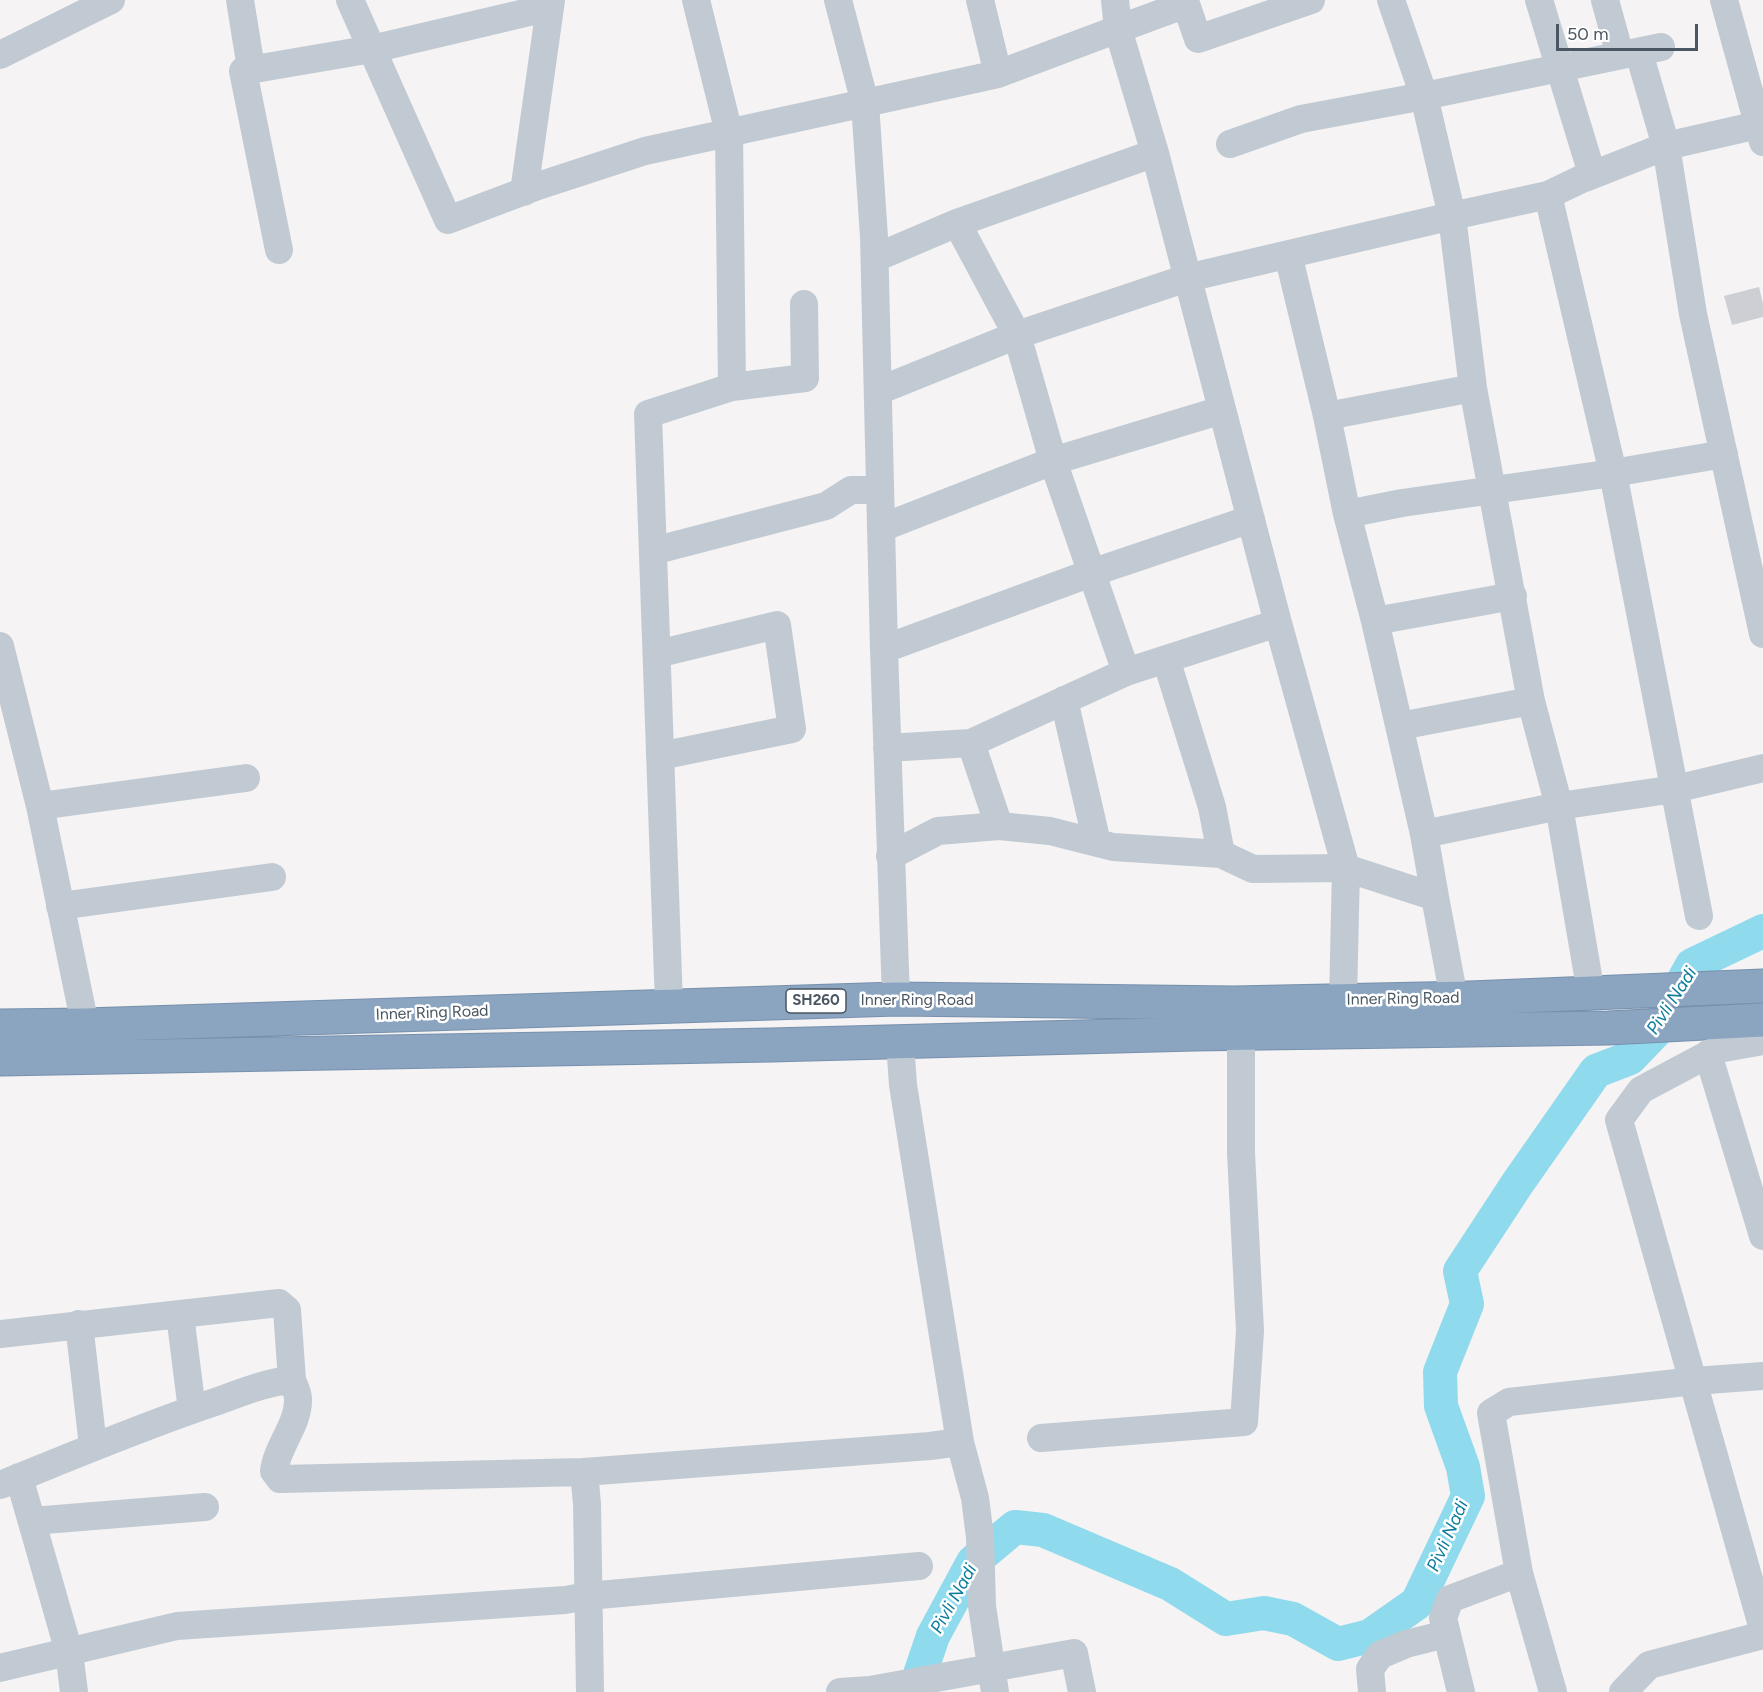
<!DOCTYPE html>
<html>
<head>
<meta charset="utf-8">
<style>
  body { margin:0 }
  #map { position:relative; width:1763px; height:1692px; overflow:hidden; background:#f5f3f3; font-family:Figtree,sans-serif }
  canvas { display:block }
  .scale { position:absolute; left:1556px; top:24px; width:142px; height:27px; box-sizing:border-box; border:3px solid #4a5661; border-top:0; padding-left:8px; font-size:18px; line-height:21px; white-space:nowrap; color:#4a5661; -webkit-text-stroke:4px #fff; paint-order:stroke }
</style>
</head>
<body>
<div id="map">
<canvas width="1763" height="1692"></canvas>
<div class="scale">50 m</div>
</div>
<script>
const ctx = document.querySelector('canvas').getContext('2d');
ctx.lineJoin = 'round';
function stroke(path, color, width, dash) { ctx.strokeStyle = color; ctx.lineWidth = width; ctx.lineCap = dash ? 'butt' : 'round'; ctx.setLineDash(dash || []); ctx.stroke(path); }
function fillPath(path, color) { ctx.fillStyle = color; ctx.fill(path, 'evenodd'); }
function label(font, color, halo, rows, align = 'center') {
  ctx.font = font + ' Figtree,sans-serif'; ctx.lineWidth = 5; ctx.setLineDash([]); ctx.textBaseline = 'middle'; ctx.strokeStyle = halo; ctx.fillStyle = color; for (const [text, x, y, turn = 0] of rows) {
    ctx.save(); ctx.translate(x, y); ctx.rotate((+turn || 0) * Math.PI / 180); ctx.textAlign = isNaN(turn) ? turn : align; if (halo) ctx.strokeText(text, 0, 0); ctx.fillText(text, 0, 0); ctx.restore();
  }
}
const river = new Path2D(`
  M 914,1692 L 933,1636 L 973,1562 L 1015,1527 L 1043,1530 L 1170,1584 L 1226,1619 L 1264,1613 L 1293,1619 L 1338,1644 L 1370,1636 L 1417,1603 L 1468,1496 L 1463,1467 L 1441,1406 L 1440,1372 L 1467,1304 L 1460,1271 L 1517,1184 L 1596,1071 L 1630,1058 L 1655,1032 L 1692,965 L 1763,931`);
const building = new Path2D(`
  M 1759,287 L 1763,304 L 1763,317 L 1732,325 L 1724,296 Z`);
const minor = new Path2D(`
  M 240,0 L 249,56
  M 350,0 L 448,220 L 538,186 L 645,151 L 998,74 L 1118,29 L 1115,0
  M 838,0 L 865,103 L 874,237 L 884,649 L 896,999
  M 980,0 L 998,74
  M 1311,0 L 1198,39 L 1186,4 L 1118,29 L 1155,153 L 1278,623 L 1346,868 L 1343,1001
  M 1539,0 L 1592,174 L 1548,195 L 1613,473 L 1699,916
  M 1605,0 L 1620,55
  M 1724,0 L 1763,142
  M 0,55 L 111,0
  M 1763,124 L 1666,146 L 1693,314 L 1763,634
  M 1230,144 L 1301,119 L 1424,96 L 1661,47
  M 1585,178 L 1666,146 L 1642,63
  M 524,192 L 551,0
  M 1548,195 L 1452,216 L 1473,388 L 1531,701 L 1559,806 L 1591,993
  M 957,223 L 1017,335 L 1053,461 L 1126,672
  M 279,250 L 243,71 L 372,49 L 550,7
  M 1288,254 L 1327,416 L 1347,514 L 1375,621 L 1424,834 L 1559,806 L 1675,789 L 1763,768
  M 875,258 L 957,223 L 1155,153
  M 732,387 L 805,378 L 804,304
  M 878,391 L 1017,335 L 1187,278 L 1452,216 L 1424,96 L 1391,0
  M 1327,416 L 1473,388
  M 1347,514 L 1402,503 L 1613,473 L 1724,454
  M 881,528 L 1053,461 L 1222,410
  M 653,551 L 826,506 L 851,490 L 880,490
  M 1375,621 L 1513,596
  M 0,646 L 40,806
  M 884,649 L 1091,573 L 1251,519
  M 657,654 L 777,625 L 792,729 L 660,756
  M 1166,659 L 1212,807 L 1221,854
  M 1064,700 L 1097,843
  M 1400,726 L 1531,701
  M 971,743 L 999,826 L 1050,831 L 1113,847 L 1221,854 L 1253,869 L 1346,868 L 1435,897 L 1454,998
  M 887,748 L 971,743 L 1126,672 L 1278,623
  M 1424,834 L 1435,897
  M 890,856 L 938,831 L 999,826
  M 60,906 L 272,877
  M 669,1005 L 648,414 L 732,387 L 729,133 L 696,0
  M 85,1025 L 40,806 L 246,778
  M 1763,1041 L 1718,1049 L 1641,1090 L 1619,1120 L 1763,1629
  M 1708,1054 L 1763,1236
  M 180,1315 L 192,1410
  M 79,1324 L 93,1446
  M 0,1334 L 279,1303 L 287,1310 L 292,1380
  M 1041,1438 L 1244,1422 L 1250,1331 L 1241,1153 L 1241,1034
  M 960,1442 L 975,1498 L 980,1537 L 982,1606 L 995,1692
  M 584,1472 L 587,1504 L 590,1692
  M 19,1477 L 69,1652 L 74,1692
  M 0,1485 C 70,1457 138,1428 209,1404 C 236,1395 264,1382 292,1380 C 294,1386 298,1392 298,1399 C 299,1424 277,1446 274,1471 L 280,1479 L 584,1472 L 930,1446 L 960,1442 L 903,1085 L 900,1042
  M 32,1521 L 205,1507
  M 1519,1573 L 1553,1692
  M 0,1668 L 177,1626 L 565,1600 L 588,1596 L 919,1566
  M 840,1692 L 870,1690 L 1074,1653 L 1082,1692
  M 1372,1692 L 1370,1669 L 1380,1655 L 1406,1644 L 1446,1634
  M 1461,1692 L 1443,1618 L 1450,1599 L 1519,1573 L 1491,1413 L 1509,1402 L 1694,1381 L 1763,1376
  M 1623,1692 L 1649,1665 L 1763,1635`);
const highway = new Path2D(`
  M 0,1026 L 85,1025 L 896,999 L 1234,1003 L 1470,998 L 1763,986
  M 0,1059 L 771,1045 L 1194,1034 L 1608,1028 L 1763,1020`);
const shields = [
  [816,1001,60]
];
const shieldNames = [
  ["SH260",816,1001]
];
const streetNames = [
  ["Inner Ring Road",1403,999,-1],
  ["Inner Ring Road",917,1000],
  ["Inner Ring Road",432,1013,-2]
];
const waterNames = [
  ["Pivli Nadi",1672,1001,-57],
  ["Pivli Nadi",1448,1536,-66],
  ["Pivli Nadi",954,1599,-61]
];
stroke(river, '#90daee', 34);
fillPath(building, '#cdcfd5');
stroke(highway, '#7690ad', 35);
stroke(minor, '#c1cad2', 28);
stroke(highway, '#8ba5c1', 33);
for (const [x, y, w] of shields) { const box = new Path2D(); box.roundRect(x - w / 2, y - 12, w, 24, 4.5); ctx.fillStyle = '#fff'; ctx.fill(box); stroke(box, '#4a5661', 1.5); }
label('bold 15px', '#4a5661', null, shieldNames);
label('16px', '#4a5661', '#fff', streetNames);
label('italic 18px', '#0c7c9b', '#fff', waterNames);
</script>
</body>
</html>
